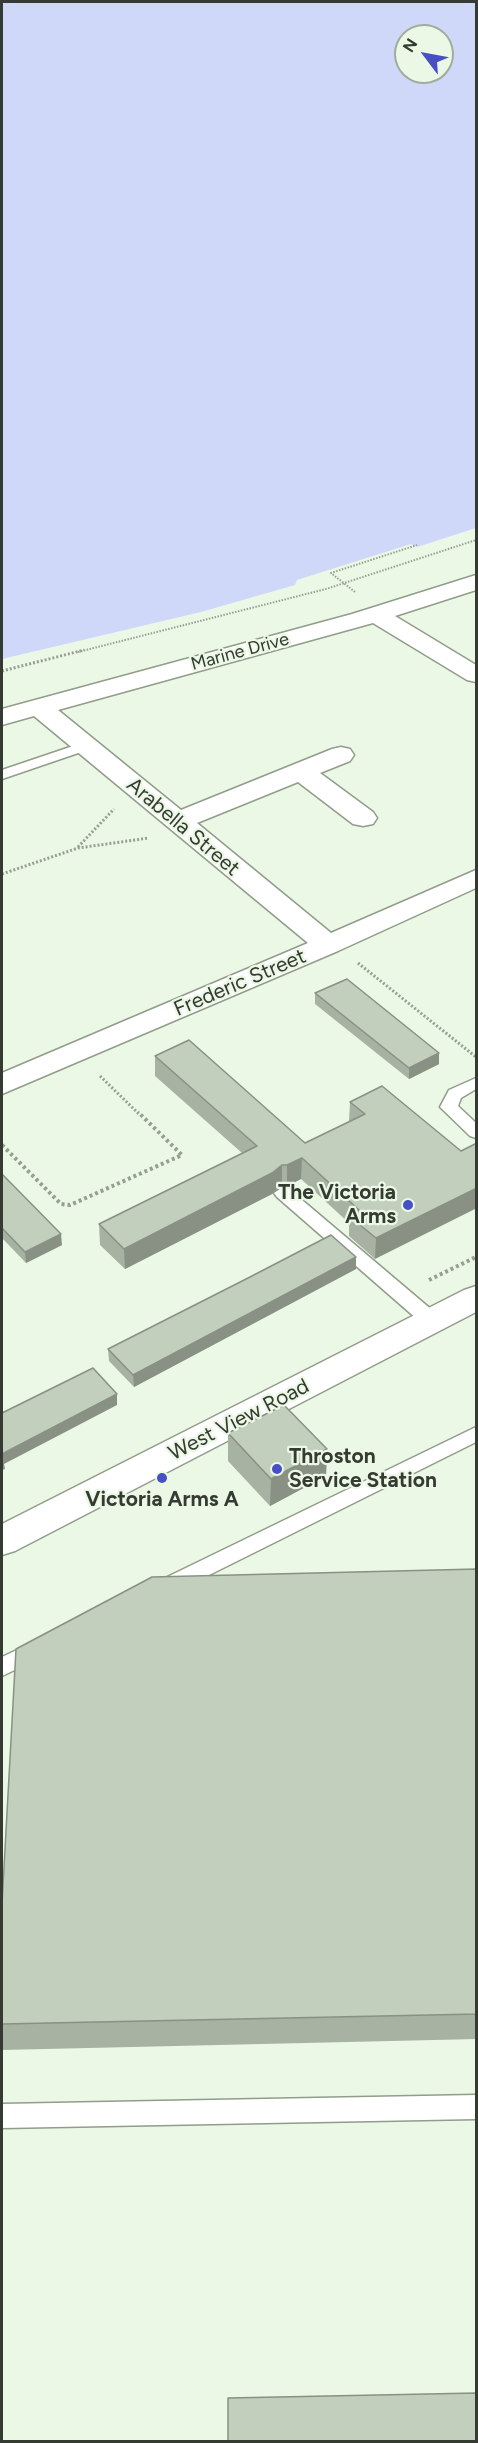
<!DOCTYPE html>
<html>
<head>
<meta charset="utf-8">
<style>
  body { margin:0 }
  #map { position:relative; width:478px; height:2443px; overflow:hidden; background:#ebf8e5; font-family:Figtree,sans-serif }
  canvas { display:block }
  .frame { position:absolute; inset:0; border:3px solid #353a33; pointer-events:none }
  .north { position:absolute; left:394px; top:24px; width:60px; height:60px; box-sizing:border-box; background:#ebf8e5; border:2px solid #a2ac9e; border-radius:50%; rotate:302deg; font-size:16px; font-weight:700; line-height:24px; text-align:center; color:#353a33 }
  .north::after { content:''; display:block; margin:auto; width:21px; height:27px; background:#464fc4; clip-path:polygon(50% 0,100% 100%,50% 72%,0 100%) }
</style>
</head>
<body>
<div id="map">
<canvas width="478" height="2443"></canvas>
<div class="frame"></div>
<div class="north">N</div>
</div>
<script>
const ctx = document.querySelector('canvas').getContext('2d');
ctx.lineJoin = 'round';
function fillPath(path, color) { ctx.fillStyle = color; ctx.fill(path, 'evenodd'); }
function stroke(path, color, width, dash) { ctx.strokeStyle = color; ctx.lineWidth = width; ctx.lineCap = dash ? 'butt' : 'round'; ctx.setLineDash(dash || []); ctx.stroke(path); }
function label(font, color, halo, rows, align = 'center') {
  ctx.font = font + ' Figtree,sans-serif'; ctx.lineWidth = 4.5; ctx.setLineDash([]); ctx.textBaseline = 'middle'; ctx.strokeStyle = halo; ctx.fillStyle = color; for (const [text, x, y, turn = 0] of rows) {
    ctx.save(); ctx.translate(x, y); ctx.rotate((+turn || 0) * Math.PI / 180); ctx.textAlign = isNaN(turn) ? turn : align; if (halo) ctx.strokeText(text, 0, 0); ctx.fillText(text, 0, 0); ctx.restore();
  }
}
const water = new Path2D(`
  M 2,2 L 476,2 L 476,528 L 417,547 L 411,544 L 297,580 L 295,585 L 201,612 L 2,659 ZM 406,36 L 442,36 L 442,72 L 406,72 Z`);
const pathFar2 = new Path2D(`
  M 355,592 L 331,573 L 417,545
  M 78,652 L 326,589 L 476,540`);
const pathFar1 = new Path2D(`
  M 2,671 L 84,650
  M 78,847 L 114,809
  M 2,874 L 78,848 L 149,838
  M 358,963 L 476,1057
  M 100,1076 L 139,1114`);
const path = new Path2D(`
  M 2,1145 L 61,1204 L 70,1205 L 182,1155 L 138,1112
  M 429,1280 L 476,1257`);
const lane = new Path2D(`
  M 85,742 L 92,746 L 90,749 L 2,779 L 2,770 Z
  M 476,1078 L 476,1089 L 461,1098 L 458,1106 L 476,1123 L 476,1138 L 470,1136 L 440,1107 L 449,1090 Z
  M 283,1187 L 289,1189 L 439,1316 L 441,1321 L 439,1326 L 425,1326 L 277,1197 L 274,1193 Z
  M 476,1427 L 476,1442 L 173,1593 L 166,1595 L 159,1593 L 156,1587 L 159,1581 Z
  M 36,1641 L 44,1644 L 47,1650 L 44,1656 L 2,1676 L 2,1657 Z
  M 476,2095 L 476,2119 L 2,2128 L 2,2104 Z`);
const street = new Path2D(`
  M 476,575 L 476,590 L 395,616 L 476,665 L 476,682 L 467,680 L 373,623 L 58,710 L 181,810 L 332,749 L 341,747 L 350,749 L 354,755 L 350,761 L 320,773 L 373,812 L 377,818 L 373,824 L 363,826 L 353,824 L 298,782 L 197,823 L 331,933 L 476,870 L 476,888 L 338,951 L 2,1094 L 2,1073 L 308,943 L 34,716 L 2,725 L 2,709 L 352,614 Z`);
const primary = new Path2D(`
  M 476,1286 L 476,1312 L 15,1551 L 2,1555 L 2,1524 L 464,1290 Z`);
const wall = new Path2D(`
  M 315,993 L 439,1064 L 409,1079 L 315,1004 Z
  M 155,1056 L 305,1143 L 349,1122 L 350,1102 L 461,1151 L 375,1259 L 349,1236 L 349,1223 L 301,1179 L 287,1186 L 282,1185 L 272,1194 L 125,1269 L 100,1245 L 99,1224 L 242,1153 L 155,1076 Z
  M 2,1174 L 62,1245 L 26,1263 L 2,1238 Z
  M 356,1257 L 356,1269 L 134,1387 L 109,1361 L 108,1349 Z
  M 228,1433 L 327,1449 L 326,1476 L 270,1506 L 228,1461 Z
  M 477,1569 L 477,2039 L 2,2050 L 2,1904 Z`);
const shadedWall = new Path2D(`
  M 439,1053 L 439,1064 L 409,1079 L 409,1068 Z
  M 302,1158 L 301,1179 L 287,1186 L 287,1165 Z
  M 282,1165 L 282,1185 L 272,1194 L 125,1269 L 124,1249 Z
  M 477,1188 L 477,1208 L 375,1259 L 376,1238 Z
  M 61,1234 L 62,1245 L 26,1263 L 25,1252 Z
  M 356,1257 L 356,1269 L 134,1387 L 133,1375 Z
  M 117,1394 L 117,1405 L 4,1464 L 5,1469 L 2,1470 L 2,1454 Z
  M 327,1449 L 326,1476 L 270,1506 L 271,1479 Z`);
const building = new Path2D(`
  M 347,979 L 439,1053 L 409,1068 L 315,993 Z
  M 189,1040 L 305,1143 L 365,1114 L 350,1102 L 382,1086 L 461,1151 L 477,1143 L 477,1188 L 376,1238 L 349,1216 L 359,1210 L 302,1158 L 287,1165 L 282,1165 L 272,1173 L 124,1249 L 99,1224 L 257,1146 L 155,1056 Z
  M 2,1174 L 61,1234 L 25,1252 L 2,1228 Z
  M 331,1235 L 356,1257 L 133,1375 L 108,1349 L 250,1277 Z
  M 93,1368 L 117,1394 L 2,1454 L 2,1413 Z
  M 284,1405 L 327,1449 L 271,1479 L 228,1433 Z
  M 477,1569 L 477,2014 L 2,2024 L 2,1904 L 16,1649 L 152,1577 Z
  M 477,2393 L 477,2442 L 228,2442 L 228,2398 Z`);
const markers = [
  [408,1205,6,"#464fc4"],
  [277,1469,6,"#464fc4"],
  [162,1478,6,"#464fc4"]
];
const farStreetnames = [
  ["Marine Drive",240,652,-15]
];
const streetNames = [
  ["Arabella Street",183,827,40],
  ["Frederic Street",240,983,-23],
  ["West View Road",239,1420,-27]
];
const poiNames = [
  ["The Victoria",396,1193],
  ["Arms",396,1217],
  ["Throston",289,1457,"left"],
  ["Service Station",289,1481,"left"],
  ["Victoria Arms A",162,1500,"center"]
];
fillPath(water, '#d0d8f9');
stroke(lane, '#919c8a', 3);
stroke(street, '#919c8a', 3);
stroke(primary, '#919c8a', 3);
stroke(pathFar2, '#969f92', 2, [1.5, 1.5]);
stroke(pathFar1, '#969f92', 3, [2, 2]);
stroke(path, '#969f92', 4, [3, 3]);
fillPath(lane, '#fff');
fillPath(street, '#fff');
fillPath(primary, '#fff');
fillPath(wall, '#a7b2a2');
fillPath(shadedWall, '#889184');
fillPath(building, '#c2cfbc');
stroke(building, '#889184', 1.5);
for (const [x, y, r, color] of markers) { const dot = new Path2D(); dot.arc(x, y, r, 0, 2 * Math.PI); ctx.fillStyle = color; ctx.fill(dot); stroke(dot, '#ebf8e5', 2); }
label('18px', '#353a33', '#ebf8e5', farStreetnames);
label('21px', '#353a33', '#ebf8e5', streetNames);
label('bold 21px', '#353a33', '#ebf8e5', poiNames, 'right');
</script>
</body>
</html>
